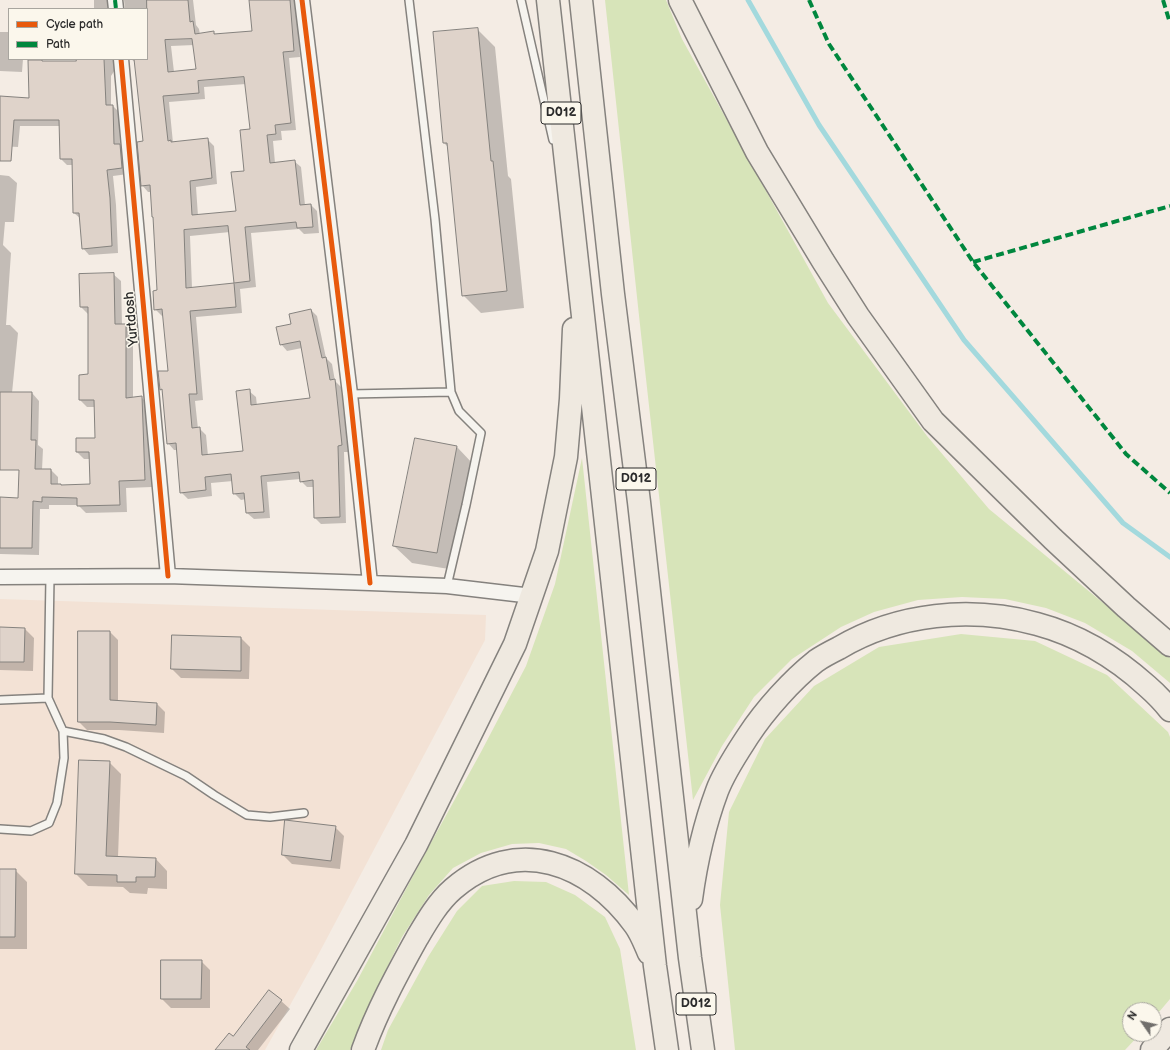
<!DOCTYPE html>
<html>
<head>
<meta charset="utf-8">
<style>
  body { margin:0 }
  #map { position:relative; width:1170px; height:1050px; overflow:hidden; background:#f4ece4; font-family:"Balsamiq Sans",sans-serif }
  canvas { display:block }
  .legend { position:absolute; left:8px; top:8px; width:140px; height:52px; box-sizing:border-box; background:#fbf7ec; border:1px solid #a8a59f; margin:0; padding:5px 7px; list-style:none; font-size:12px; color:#2b2b2b }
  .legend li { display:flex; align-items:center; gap:8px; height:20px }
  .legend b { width:20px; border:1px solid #a8a59f }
  .north { position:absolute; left:1122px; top:1002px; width:40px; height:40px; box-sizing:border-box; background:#fbf7ec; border:1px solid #a8a59f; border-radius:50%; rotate:304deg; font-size:11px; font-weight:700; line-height:16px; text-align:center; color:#2b2b2b }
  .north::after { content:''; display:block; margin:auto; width:14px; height:18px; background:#716f6c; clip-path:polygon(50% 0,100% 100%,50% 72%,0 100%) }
</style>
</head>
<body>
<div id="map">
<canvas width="1170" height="1050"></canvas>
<ul class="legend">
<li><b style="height:5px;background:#e8590c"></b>Cycle path</li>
<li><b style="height:5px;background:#00873e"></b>Path</li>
</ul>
<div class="north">N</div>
</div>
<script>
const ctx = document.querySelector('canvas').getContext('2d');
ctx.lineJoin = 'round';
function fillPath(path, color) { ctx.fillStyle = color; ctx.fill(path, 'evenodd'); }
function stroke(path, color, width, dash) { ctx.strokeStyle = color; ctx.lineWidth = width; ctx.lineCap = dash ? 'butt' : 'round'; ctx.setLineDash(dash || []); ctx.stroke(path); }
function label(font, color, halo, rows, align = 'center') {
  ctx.font = font + ' "Balsamiq Sans",sans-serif'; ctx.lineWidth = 3; ctx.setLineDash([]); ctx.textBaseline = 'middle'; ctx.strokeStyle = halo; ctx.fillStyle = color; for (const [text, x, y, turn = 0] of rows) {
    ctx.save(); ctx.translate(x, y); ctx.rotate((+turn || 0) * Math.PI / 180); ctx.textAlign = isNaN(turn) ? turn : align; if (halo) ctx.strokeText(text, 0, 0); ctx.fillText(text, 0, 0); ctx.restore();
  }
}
const built = new Path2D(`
  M 0,599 L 486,615 L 485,640 L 317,957 L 265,1050 L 0,1050 Z`);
const green = new Path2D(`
  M 605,0 L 666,0 L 682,39 L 828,303 L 927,436 L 989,509 L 1170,658 L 1170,683 L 1132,651 L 1085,623 L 1046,608 L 1005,599 L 962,597 L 918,600 L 874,612 L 841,627 L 792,659 L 754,697 L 722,746 L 693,800 L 641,334 Z
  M 582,458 L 629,895 L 606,875 L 586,861 L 566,849 L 539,843 L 512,844 L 481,853 L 453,868 L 429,895 L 402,937 L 375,992 L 350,1050 L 316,1050 L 357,981 L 422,859 L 481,752 L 526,666 L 555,584 Z
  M 961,634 L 1035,641 L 1107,675 L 1168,732 L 1170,737 L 1170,999 L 1154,1018 L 1154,1010 L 1130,1010 L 1130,1034 L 1140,1034 L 1125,1050 L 735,1050 L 720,905 L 729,812 L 765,739 L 814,686 L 879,647 Z
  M 514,881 L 546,882 L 575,895 L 605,917 L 620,949 L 636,1050 L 381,1050 L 388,1030 L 428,957 L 457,911 L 482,886 Z`);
const shadow = new Path2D(`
  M 94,0 L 116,0 L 113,9 L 79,9 L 94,8 Z
  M 124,0 L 193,0 L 196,25 L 199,29 L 200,35 L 213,32 L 216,35 L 253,31 L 250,0 L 296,0 L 300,57 L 289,58 L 296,130 L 281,131 L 282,140 L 273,141 L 275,163 L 294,161 L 301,167 L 305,205 L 311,205 L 317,211 L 319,233 L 304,234 L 299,229 L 251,233 L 256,287 L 240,289 L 242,313 L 196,317 L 203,400 L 195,401 L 198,429 L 199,428 L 206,435 L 208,456 L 244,452 L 249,391 L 256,397 L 257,406 L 311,399 L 302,348 L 287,351 L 281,344 L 292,325 L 311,310 L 317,316 L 326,358 L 332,364 L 335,381 L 341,387 L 348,452 L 344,452 L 346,523 L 321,524 L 315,518 L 314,487 L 307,487 L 301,481 L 300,479 L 267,482 L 270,518 L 254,519 L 247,513 L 246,499 L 241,500 L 234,493 L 233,481 L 211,483 L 212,496 L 188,499 L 181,492 L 177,450 L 174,450 L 168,443 L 163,392 L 161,389 L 169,371 L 164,315 L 162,316 L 155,309 L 158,291 L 154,218 L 151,192 L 148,192 L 142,185 L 144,142 L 136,63 L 131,59 L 147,59 L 147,9 L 125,9 ZM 194,45 L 197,70 L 174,72 L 171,46 ZM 246,84 L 251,130 L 245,171 L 238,212 L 198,216 L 196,187 L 217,184 L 214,146 L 207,139 L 173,143 L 169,102 L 205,99 L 204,87 ZM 230,232 L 235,284 L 192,288 L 190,236 Z
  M 477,29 L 495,47 L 508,176 L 511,179 L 524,308 L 481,313 L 463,295 L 448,147 L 444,143 Z
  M 0,32 L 9,32 L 9,59 L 23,59 L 22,72 L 0,71 Z
  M 77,59 L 122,59 L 111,76 L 111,106 L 113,106 L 119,112 L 120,145 L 126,151 L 128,174 L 113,176 L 116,205 L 118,253 L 89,255 L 83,248 L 81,219 L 74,213 L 73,165 L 67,165 L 61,159 L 60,126 L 20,126 L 18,147 L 0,146 L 0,151 L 0,97 L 30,99 L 42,61 L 44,62 L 77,62 Z
  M 0,175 L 9,176 L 17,183 L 14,222 L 5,222 L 3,245 L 11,253 L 6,325 L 10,325 L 18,333 L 12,393 L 32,393 L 39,401 L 38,445 L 43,449 L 42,470 L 51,470 L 58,477 L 58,485 L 62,486 L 91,485 L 90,459 L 84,459 L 77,452 L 96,439 L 95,407 L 87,407 L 80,400 L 89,375 L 88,314 L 81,307 L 113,274 L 121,281 L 122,325 L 126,325 L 133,333 L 133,398 L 141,397 L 149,405 L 152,487 L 126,488 L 127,512 L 86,513 L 78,505 L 49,505 L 49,509 L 40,509 L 39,555 L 0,554 L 0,498 L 19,499 L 20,454 L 0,437 Z
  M 457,447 L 474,465 L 455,570 L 412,563 L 394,546 Z
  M 0,628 L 25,629 L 34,638 L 33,671 L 0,670 Z
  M 110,632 L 118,640 L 118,701 L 157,704 L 165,712 L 164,733 L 119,730 L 87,730 L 79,722 Z
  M 173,636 L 241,638 L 250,647 L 249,679 L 181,678 L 172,669 Z
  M 109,762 L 121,774 L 118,857 L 155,858 L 167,871 L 167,889 L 148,888 L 147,894 L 130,893 L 123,887 L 88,886 L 76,874 Z
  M 335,827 L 344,836 L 340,869 L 292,864 L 283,855 Z
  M 0,870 L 15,870 L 27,882 L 27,949 L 0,949 Z
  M 201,961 L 210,970 L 210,1008 L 171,1008 L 162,999 Z
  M 270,991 L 290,1009 L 258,1050 L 216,1050 L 233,1038 Z`);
const stream = new Path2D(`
  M 748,0 L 819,125 L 964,340 L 1123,523 L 1170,557`);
const building = new Path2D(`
  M 147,0 L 188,0 L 190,22 L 193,21 L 195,34 L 214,31 L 214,34 L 252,31 L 249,0 L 290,0 L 294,51 L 283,52 L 291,123 L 275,125 L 276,134 L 267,135 L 270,163 L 295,160 L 300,205 L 311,204 L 313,227 L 297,228 L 296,222 L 245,227 L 250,281 L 234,283 L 236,307 L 190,311 L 197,394 L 189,394 L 192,428 L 200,427 L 202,455 L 243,451 L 236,391 L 250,389 L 251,405 L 310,398 L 300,341 L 280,345 L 276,327 L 291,324 L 289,314 L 311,309 L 322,358 L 326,357 L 330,380 L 335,379 L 342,445 L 338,446 L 340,517 L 314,518 L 313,480 L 300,482 L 299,472 L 261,476 L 264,512 L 246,513 L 244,493 L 233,494 L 231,474 L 205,477 L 206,490 L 180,493 L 176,443 L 167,444 L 162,389 L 160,390 L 158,371 L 168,371 L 162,309 L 154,310 L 153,291 L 157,290 L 153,217 L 152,217 L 150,185 L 141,186 L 137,142 L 143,141 L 134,59 L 147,59 ZM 192,39 L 196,69 L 168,72 L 165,40 ZM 244,77 L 250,129 L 240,130 L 244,171 L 231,172 L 236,211 L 192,215 L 190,181 L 212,178 L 208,138 L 171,142 L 171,140 L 168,141 L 163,96 L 199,93 L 198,81 ZM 228,226 L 234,283 L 186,288 L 184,230 Z
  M 478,28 L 491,161 L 493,161 L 507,291 L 462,296 L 447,143 L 443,143 L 433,32 Z
  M 76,59 L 104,59 L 106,105 L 113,105 L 114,144 L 120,144 L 122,168 L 107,170 L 110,198 L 112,246 L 82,249 L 79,213 L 73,213 L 72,159 L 60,159 L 59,120 L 14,120 L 11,161 L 0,161 L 0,96 L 29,98 L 28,60 L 42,60 L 42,61 L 76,61 Z
  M 114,273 L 115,324 L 126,324 L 126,398 L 142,396 L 145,480 L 119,481 L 120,505 L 77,506 L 77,498 L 42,497 L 42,502 L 33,501 L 32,548 L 0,548 L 0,497 L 18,498 L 19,470 L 0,470 L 0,392 L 32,392 L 31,440 L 36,440 L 35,469 L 51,469 L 51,484 L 61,484 L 61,485 L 90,484 L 89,452 L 76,452 L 76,438 L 95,438 L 94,400 L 79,400 L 79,375 L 88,374 L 88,307 L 80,307 L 79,274 Z
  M 415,438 L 457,446 L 437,553 L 393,546 Z
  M 0,627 L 25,628 L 24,662 L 0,662 Z
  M 78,631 L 110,631 L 110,700 L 157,703 L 156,725 L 110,722 L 78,722 Z
  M 172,635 L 241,637 L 241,671 L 171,669 Z
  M 79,760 L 110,761 L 106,856 L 156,858 L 155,877 L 136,877 L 136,882 L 117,882 L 117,875 L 75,874 Z
  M 285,820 L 336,826 L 331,861 L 282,855 Z
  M 0,869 L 16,869 L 15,937 L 0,937 Z
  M 161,960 L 202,960 L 201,999 L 161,999 Z
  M 269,990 L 282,1000 L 246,1047 L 250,1050 L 215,1050 L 229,1033 L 233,1036 Z`);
const lane = new Path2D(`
  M 409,0 L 435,219 L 451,392 L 459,411 L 481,433 L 466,505 L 447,586
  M 521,0 L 553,140
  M 350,394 L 451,392
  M 0,700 L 48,698
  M 63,731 L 104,739 L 126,747 L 186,776 L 214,795 L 247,815 L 270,817 L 304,813
  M 0,829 L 31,831 L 49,823 L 57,803 L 64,758 L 63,731 L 48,698 L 50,577`);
const street = new Path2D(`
  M 115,0 L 116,9
  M 302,0 L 350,394 L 370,583
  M 121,59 L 168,576
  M 0,577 L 168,576 L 370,583 L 447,586 L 532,596`);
const highway = new Path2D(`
  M 548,0 L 655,966 L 667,1050
  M 581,0 L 613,294 L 639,502 L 690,958 L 703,1050
  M 680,0 L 757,152 L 823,261 L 858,316 L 933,421 L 1053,539 L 1126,607 L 1170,645
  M 691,899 C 696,862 704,826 717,791 C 724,772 737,753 748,736 C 765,710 792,680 816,661 C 823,656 831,652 839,648 C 898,613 971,606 1037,624 C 1078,635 1115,657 1147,686 C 1155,693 1163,701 1170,710
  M 301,1050 L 416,845 L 515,644 L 547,551 L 566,457 L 571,399 L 574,329
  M 363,1050 C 377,1011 397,974 417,938 C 427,921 438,902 453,889 C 517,834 590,863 635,925 C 641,933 645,944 649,953
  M 1152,1050 L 1170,1029`);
const quiet = new Path2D(`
  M 115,0 L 116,9
  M 809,0 L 829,44 L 973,262 L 1126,454 L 1170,493
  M 1163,0 L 1170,23
  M 973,262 L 1170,206`);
const cycleway = new Path2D(`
  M 302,0 L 350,394 L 370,583
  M 121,59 L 168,576`);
const shields = [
  [561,113,40],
  [636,479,40],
  [696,1004,40]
];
const shieldNames = [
  ["D012",561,113],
  ["D012",636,479],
  ["D012",696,1004]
];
const streetNames = [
  ["Yurtdosh",132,319,-95]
];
fillPath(built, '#f3e2d5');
fillPath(green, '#d7e4b9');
fillPath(shadow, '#0003');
stroke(stream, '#a3d9dd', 5);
fillPath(building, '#dfd3ca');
stroke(building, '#85827e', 1);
stroke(lane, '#85827e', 10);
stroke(street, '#85827e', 17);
stroke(highway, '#85827e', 25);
stroke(lane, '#f6f4ef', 7);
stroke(street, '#f6f4ef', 14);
stroke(highway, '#efe9e0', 22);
stroke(quiet, '#00873e', 4, [8, 4]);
stroke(cycleway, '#e8590c', 5);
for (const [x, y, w] of shields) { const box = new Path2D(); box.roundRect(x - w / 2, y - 11, w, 22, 3); ctx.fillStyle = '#fbf7ec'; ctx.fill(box); stroke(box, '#2b2b2b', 1); }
label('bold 13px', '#2b2b2b', null, shieldNames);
label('14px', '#2b2b2b', '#fbf7ec', streetNames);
</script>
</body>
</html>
